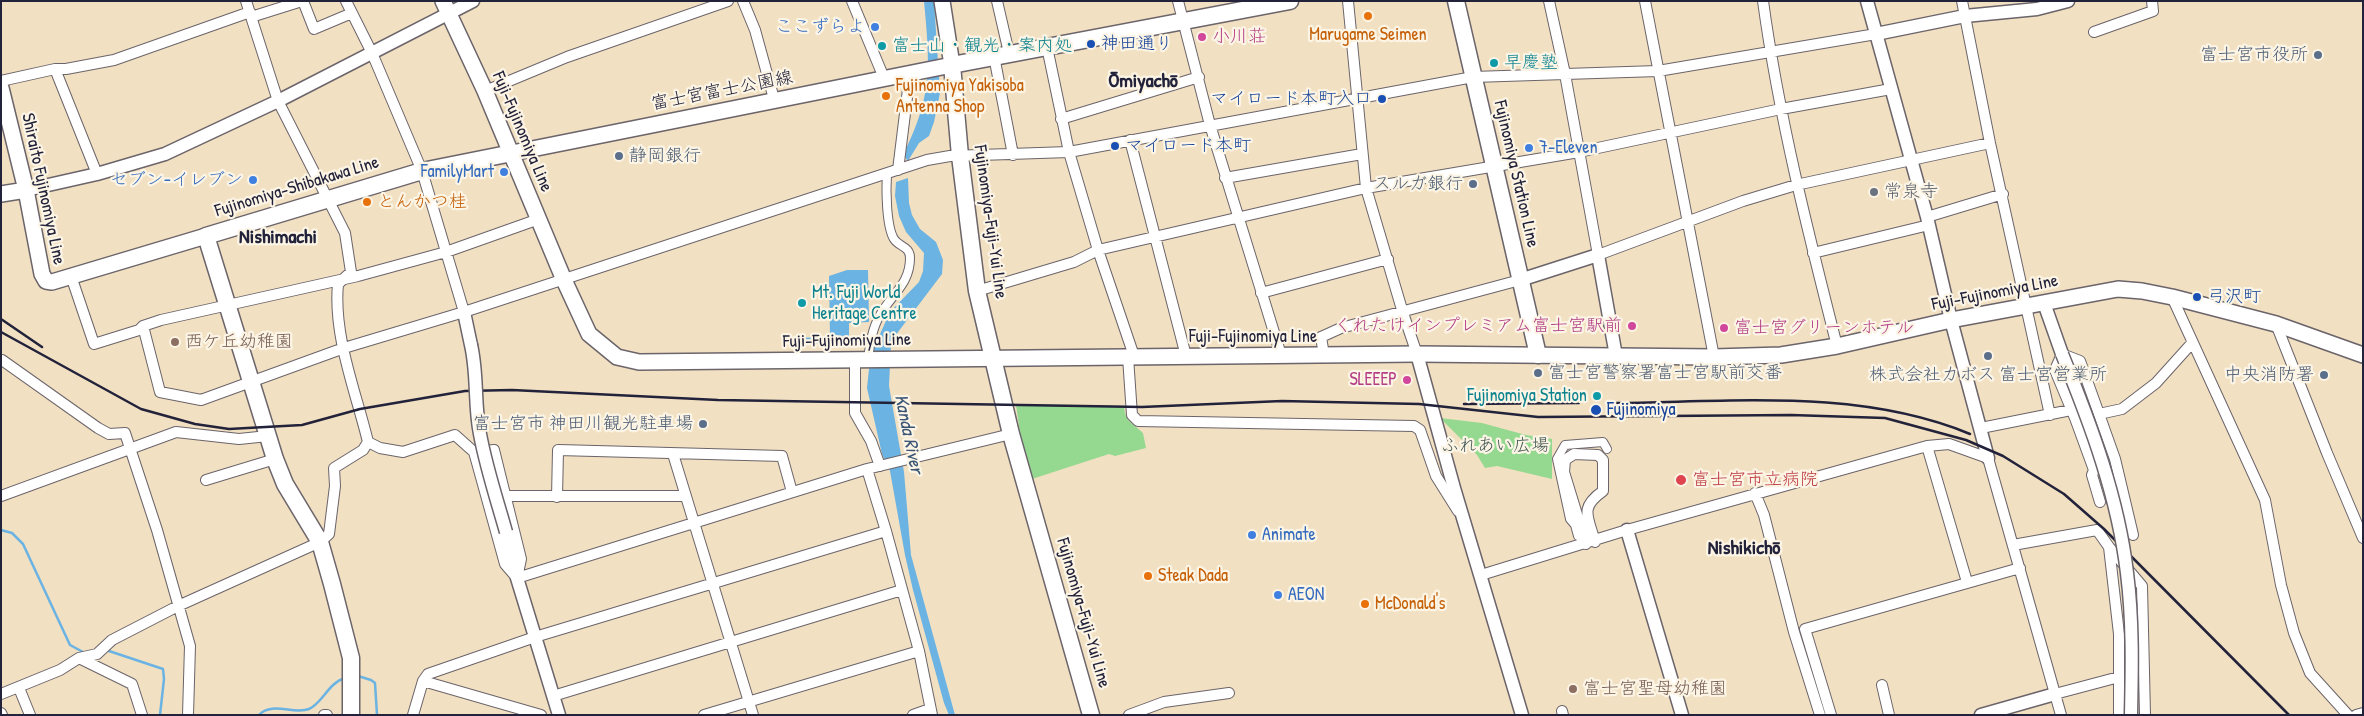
<!DOCTYPE html>
<html>
<head>
<meta charset="utf-8">
<style>
  body { margin:0 }
  #map { position:relative; width:2364px; height:716px; overflow:hidden; background:#f2e0c2; font-family:"Patrick Hand",sans-serif }
  canvas { display:block }
  .frame { position:absolute; inset:0; border:2px solid #22223b; pointer-events:none }
</style>
</head>
<body>
<div id="map">
<canvas width="2364" height="716"></canvas>
<div class="frame"></div>
</div>
<script>
const ctx = document.querySelector('canvas').getContext('2d');
ctx.lineJoin = 'round';
function fillPath(path, color) { ctx.fillStyle = color; ctx.fill(path, 'evenodd'); }
function stroke(path, color, width, dash) { ctx.strokeStyle = color; ctx.lineWidth = width; ctx.lineCap = dash ? 'butt' : 'round'; ctx.setLineDash(dash || []); ctx.stroke(path); }
function label(font, color, halo, rows, align = 'center') {
  ctx.font = font + ' "Patrick Hand","Klee One",sans-serif'; ctx.lineWidth = 4.5; ctx.setLineDash([]); ctx.textBaseline = 'middle'; ctx.strokeStyle = halo; ctx.fillStyle = color; for (const [text, x, y, turn = 0] of rows) {
    ctx.save(); ctx.translate(x, y); ctx.rotate((+turn || 0) * Math.PI / 180); ctx.textAlign = isNaN(turn) ? turn : align; if (halo) ctx.strokeText(text, 0, 0); ctx.fillText(text, 0, 0); ctx.restore();
  }
}
const green = new Path2D(`
  M 1016,405 L 1124,406 C 1125,422 1133,423 1143,433 L 1146,448 L 1115,456 L 1109,454 L 1032,479 L 1020,433 Z
  M 1440,418 L 1482,423 L 1526,435 L 1552,439 L 1552,479 L 1497,466 L 1485,468 L 1477,455 Z`);
const water = new Path2D(`
  M 924,1 L 934,1 L 940,93 L 934,122 L 929,136 L 919,143 L 908,161 L 903,155 C 933,95 930,66 924,1 Z
  M 908,178 L 909,203 L 912,215 L 920,229 L 936,242 L 943,260 L 942,274 L 895,336 L 891,344 L 889,386 L 904,472 L 911,555 L 955,715 L 949,715 L 944,703 L 913,590 L 905,555 L 890,471 L 882,454 L 867,388 L 869,369 L 875,345 L 890,312 L 919,282 L 923,271 L 924,253 L 906,232 L 899,216 L 895,196 L 896,182 Z
  M 847,270 L 868,270 L 869,322 L 849,323 L 849,343 L 796,344 L 796,338 L 830,337 L 829,276 Z`);
const stream = new Path2D(`
  M 1,530 L 12,533 L 23,544 L 70,645 L 83,652
  M 106,650 L 163,669 L 164,679 L 160,715
  M 358,676 L 371,680 L 375,683 L 377,715
  M 259,715 C 272,701 294,715 309,709 C 322,704 328,683 345,678`);
const pedestrian = new Path2D(`
  M 868,359 C 870,344 872,329 880,315 C 892,294 910,284 910,258 C 910,246 899,247 894,239 C 886,226 886,188 887,174
  M 1578,536 L 1575,525 L 1570,519 L 1557,459 L 1565,445 L 1603,442 L 1607,449`);
const minor = new Path2D(`
  M 303,1 L 314,29 L 352,13
  M 346,1 L 372,53 L 422,171 L 464,312
  M 743,1 L 755,30 L 774,99
  M 852,1 L 884,78
  M 997,1 L 1009,53
  M 1178,1 L 1210,125 L 1281,355
  M 1348,1 L 1366,188 L 1403,313 L 1417,354
  M 1549,1 L 1565,74 L 1598,255 L 1743,201 L 1796,185 L 1990,143
  M 1645,1 L 1714,357
  M 1763,1 C 1779,118 1808,232 1837,346
  M 1962,1 L 1990,143 L 2050,415
  M 251,17 L 302,1
  M 2094,32 L 2153,11 L 2152,1
  M 1047,47 L 1069,152 L 1098,250 L 1134,356
  M 994,56 L 1013,155
  M 55,69 L 97,174
  M 1,81 L 55,69 L 66,69 L 114,60 L 250,12
  M 485,91 L 567,57 L 728,1
  M 1061,119 L 1199,77
  M 1130,140 L 1186,356
  M 898,170 L 910,73
  M 1225,178 L 1362,154
  M 1927,217 L 2003,194
  M 1813,253 L 1929,225
  M 71,276 L 94,344 L 139,330 L 143,326 L 161,320 L 358,276 L 446,252 L 539,219
  M 977,291 L 1074,262 L 1098,250 L 1366,188 L 1579,152 L 1781,109 L 1891,89
  M 1261,293 L 1388,259
  M 2172,297 L 2265,500 L 2281,585 L 2294,633 L 2310,673 L 2348,715
  M 2276,324 L 2327,453 L 2363,538
  M 143,326 L 160,392 L 201,400 L 344,348 L 464,312 L 927,160 L 950,156 L 1069,152 L 1473,77 L 1658,71 L 1876,34
  M 1324,355 L 1321,337 L 1341,328 L 1520,280
  M 1128,357 L 1132,415 L 1138,421 L 1414,426 L 1420,430 L 1436,476 L 1458,511
  M 2,360 L 98,428 L 109,434 L 125,433 L 157,530 L 190,646 L 188,715
  M 855,360 L 855,413 L 871,441 L 880,466
  M 2099,414 L 2115,459 L 2133,535
  M 1981,428 L 2071,410
  M 368,442 L 380,448 L 403,452 L 455,435 L 474,452
  M 1927,446 L 1967,582
  M 494,450 L 521,559 L 517,578 L 505,564 L 474,452 Z
  M 673,454 L 753,715
  M 867,469 L 886,531 L 919,651 L 932,715
  M 206,480 L 275,459
  M 1755,493 L 1764,515 L 1794,632 L 1820,715
  M 1,496 L 176,432 L 239,439 L 268,436
  M 506,496 L 686,496
  M 557,497 L 558,450 L 782,456 L 792,492
  M 2100,502 L 2092,475 L 2094,470 L 2075,418 L 2055,370 L 2062,354 L 2080,361 L 2099,414 L 2122,409 L 2156,383 L 2192,343
  M 1586,544 L 1564,472 L 1565,460 L 1574,454 L 1598,455 L 1603,460 L 1603,491 C 1579,508 1588,516 1595,542
  M 2013,545 L 2097,530 L 2109,547 L 2119,634 L 2119,715
  M 2109,547 L 2142,586 L 2145,715
  M 1481,575 L 1627,530 L 1927,446 L 1949,444 L 1988,458 L 2061,715
  M 517,578 L 867,469 L 1011,434
  M 79,658 L 132,684 L 142,715
  M 423,681 L 541,715
  M 1882,685 L 1889,715
  M 19,688 L 30,715
  M 1,694 L 60,670 L 79,658 L 97,654 L 112,640 L 178,606 L 320,542 L 329,534 L 335,486 L 334,468 L 363,450 L 368,442 C 356,392 333,336 338,284 L 351,272 L 345,233 L 278,101 L 246,1
  M 2055,694 L 2119,677
  M 553,696 L 902,590
  M 1562,711 L 1563,715
  M 1,713 L 2,715
  M 324,715 L 327,715
  M 413,715 L 423,681 L 428,674 L 535,637 L 886,531
  M 704,715 L 919,651
  M 913,715 L 930,709
  M 1129,715 L 1164,702 L 1229,693
  M 1831,715 L 1805,629 L 2020,568
  M 2356,715 L 2363,713`);
const tertiary = new Path2D(`
  M 1867,1 L 1927,217 L 1951,320 L 1988,458
  M 1876,34 L 1965,16 L 2037,9 L 2068,1
  M 26,190 L 97,174 L 165,154 L 278,101 L 473,1
  M 1520,280 L 1598,255 L 1616,356
  M 2044,303 L 2062,354
  M 464,312 L 471,345
  M 1417,354 L 1454,488 L 1522,715
  M 1627,530 L 1682,715
  M 506,532 L 517,578 L 559,715
  M 1981,715 L 2055,694`);
const secondary = new Path2D(`
  M 443,1 L 485,91 L 564,280 L 589,334 L 617,357 L 639,362 L 1417,354 L 1714,357 L 1781,355 L 1837,346 L 1951,320 L 2118,289 L 2142,291 L 2172,297 L 2276,324 L 2363,355
  M 1,88 L 26,190 L 42,274 L 46,281 L 52,282 L 206,236
  M 512,153 L 952,65 L 942,1
  M 1,194 L 26,190`);
const primary = new Path2D(`
  M 1456,1 L 1538,355
  M 351,715 L 351,658 L 332,584 L 320,542 L 285,484 L 275,459 L 206,236 L 422,171 L 512,153
  M 1091,715 L 1011,434 L 977,291 L 960,156 L 952,65 L 1290,1`);
const rail = new Path2D(`
  M 1,319 L 42,347
  M 1,332 L 141,409 L 195,424 L 229,429 L 302,425 L 360,409 L 465,391 L 512,390 L 718,400 L 1142,407 L 1282,401 L 1419,404 L 1538,417 L 1791,415 L 1885,418 L 1966,440 L 2003,456 L 2064,494 L 2104,529 L 2289,715
  M 1615,403 C 1732,402 1859,388 1970,434
  M 1464,404 L 1579,403`);
const tertiaryBridge = new Path2D(`
  M 471,345 C 478,375 474,405 480,434 C 486,467 497,500 506,532
  M 2062,354 C 2091,425 2118,497 2127,573 C 2133,620 2132,668 2131,715`);
const markers = [
  [1368,16,5,"#e8710a"],
  [875,27,5,"#3f7fe0"],
  [1202,37,5,"#d1479c"],
  [1091,44,5,"#1a4fb4"],
  [882,46,5,"#0f9aa8"],
  [2318,55,5,"#5c6f8a"],
  [1494,63,5,"#0f9aa8"],
  [886,96,5,"#e8710a"],
  [1382,99,5,"#1a4fb4"],
  [1115,146,5,"#1a4fb4"],
  [1529,148,5,"#3f7fe0"],
  [619,156,5,"#5c6f8a"],
  [504,172,5,"#3f7fe0"],
  [253,180,5,"#3f7fe0"],
  [1473,184,5,"#5c6f8a"],
  [1874,192,5,"#6b7280"],
  [367,202,5,"#e8710a"],
  [2197,297,5,"#1a4fb4"],
  [802,303,5,"#0f9aa8"],
  [1632,326,5,"#d1479c"],
  [1724,328,5,"#d1479c"],
  [175,342,5,"#8d6e63"],
  [1988,356,5,"#5c6f8a"],
  [1538,373,5,"#5c6f8a"],
  [2324,375,5,"#5c6f8a"],
  [1407,380,5,"#d1479c"],
  [1597,396,5,"#0f9aa8"],
  [1596,410,6,"#1a4fb4"],
  [703,424,5,"#5c6f8a"],
  [1681,480,6,"#e0444e"],
  [1252,535,5,"#3f7fe0"],
  [1148,576,5,"#e8710a"],
  [1278,595,5,"#3f7fe0"],
  [1365,604,5,"#e8710a"],
  [1573,689,5,"#8d6e63"]
];
const shopNames = [
  ["ここずらよ",865,27],
  ["7-Eleven",1539,148,"left"],
  ["FamilyMart",494,172],
  ["セブン-イレブン",243,180],
  ["Animate",1262,535,"left"],
  ["AEON",1288,595,"left"]
];
const foodNames = [
  ["Marugame Seimen",1368,35,"center"],
  ["Fujinomiya Yakisoba",896,86],
  ["Antenna Shop",896,107],
  ["とんかつ桂",377,202],
  ["Steak Dada",1158,576],
  ["McDonald's",1375,604]
];
const hotelNames = [
  ["小川荘",1212,37],
  ["くれたけインプレミアム富士宮駅前",1622,326,"right"],
  ["富士宮グリーンホテル",1734,328],
  ["SLEEEP",1397,380,"right"]
];
const transitNames = [
  ["神田通り",1101,44],
  ["マイロード本町入口",1372,99,"right"],
  ["マイロード本町",1125,146],
  ["弓沢町",2207,297],
  ["Fujinomiya",1607,410]
];
const cultureNames = [
  ["富士山・観光・案内処",892,46],
  ["早慶塾",1504,63],
  ["Mt. Fuji World",812,293],
  ["Heritage Centre",812,314],
  ["Fujinomiya Station",1587,396,"right"]
];
const serviceNames = [
  ["富士宮市役所",2308,55],
  ["静岡銀行",629,156,"left"],
  ["スルガ銀行",1463,184],
  ["富士宮警察署富士宮駅前交番",1548,373,"left"],
  ["株式会社カボス 富士宮営業所",1988,375,"center"],
  ["中央消防署",2314,375],
  ["富士宮市 神田川観光駐車場",693,424]
];
const streetNames = [
  ["富士宮富士公園線",722,91,-11],
  ["Fuji-Fujinomiya Line",522,132,67],
  ["Fujinomiya Station Line",1516,174,77],
  ["Fujinomiya-Shibakawa Line",297,187,-17],
  ["Shiraito Fujinomiya Line",43,189,78],
  ["Fujinomiya-Fuji-Yui Line",990,222,82],
  ["Fuji-Fujinomiya Line",1995,293,-11],
  ["Fuji-Fujinomiya Line",1253,337],
  ["Fuji-Fujinomiya Line",847,341,-1],
  ["Fujinomiya-Fuji-Yui Line",1083,613,74]
];
const worshipNames = [
  ["常泉寺",1884,192]
];
const educationNames = [
  ["西ケ丘幼稚園",185,342],
  ["富士宮聖母幼稚園",1583,689]
];
const parkNames = [
  ["ふれあい広場",1495,446]
];
const healthNames = [
  ["富士宮市立病院",1692,480]
];
const waterNames = [
  ["Kanda River",908,434,78]
];
const quarterNames = [
  ["Ōmiyachō",1143,82],
  ["Nishimachi",278,238],
  ["Nishikichō",1744,549]
];
fillPath(green, '#95d991');
fillPath(water, '#6ab3e2');
stroke(stream, '#6ab3e2', 2.5);
stroke(pedestrian, '#6b646a', 10);
stroke(minor, '#6b646a', 12);
stroke(tertiary, '#6b646a', 15);
stroke(secondary, '#6b646a', 18);
stroke(primary, '#6b646a', 19);
stroke(pedestrian, '#fff', 8);
stroke(minor, '#fff', 10);
stroke(tertiary, '#fff', 12);
stroke(secondary, '#fff', 15);
stroke(primary, '#fff', 16);
stroke(rail, '#22223b', 2.5);
stroke(tertiaryBridge, '#6b646a', 15, []);
stroke(tertiaryBridge, '#fff', 12);
for (const [x, y, r, color] of markers) { const dot = new Path2D(); dot.arc(x, y, r, 0, 2 * Math.PI); ctx.fillStyle = color; ctx.fill(dot); stroke(dot, '#fcf5e5', 2); }
label('18px', '#366cbe', '#fcf5e5', shopNames, 'right');
label('18px', '#c56008', '#fcf5e5', foodNames, 'left');
label('18px', '#b23c85', '#fcf5e5', hotelNames, 'left');
label('18px', '#164399', '#fcf5e5', transitNames, 'left');
label('18px', '#0d838f', '#fcf5e5', cultureNames, 'left');
label('18px', '#4e5e75', '#fcf5e5', serviceNames, 'right');
label('18px', '#22223b', '#fcf5e5', streetNames);
label('18px', '#5b616d', '#fcf5e5', worshipNames, 'left');
label('18px', '#785e54', '#fcf5e5', educationNames, 'left');
label('18px', '#445955', '#fcf5e5', parkNames);
label('18px', '#be3a42', '#fcf5e5', healthNames, 'left');
label('italic 19px', '#3b5575', '#fcf5e5', waterNames);
label('bold 20px', '#22223b', '#fcf5e5', quarterNames);
</script>
</body>
</html>
